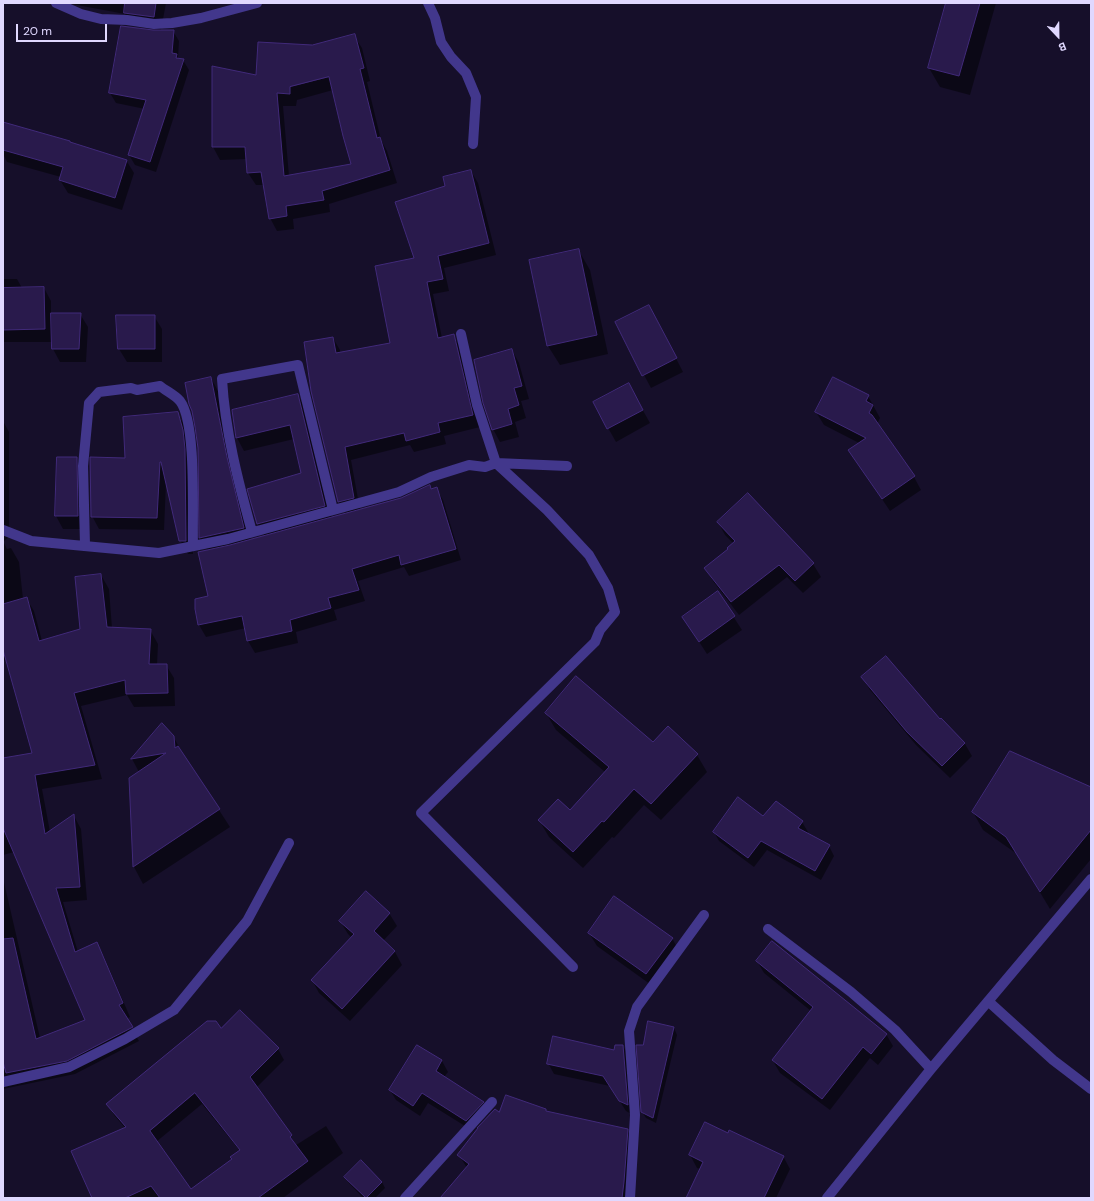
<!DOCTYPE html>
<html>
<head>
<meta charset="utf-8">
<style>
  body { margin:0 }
  #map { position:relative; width:1094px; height:1201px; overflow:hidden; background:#160f2a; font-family:"DM Sans",sans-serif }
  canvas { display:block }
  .frame { position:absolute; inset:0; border:4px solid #e0d8ff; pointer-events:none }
  .north { position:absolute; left:1038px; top:16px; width:40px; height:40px; -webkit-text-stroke:3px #160f2a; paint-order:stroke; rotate:158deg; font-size:11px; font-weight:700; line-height:16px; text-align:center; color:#e0d8ff }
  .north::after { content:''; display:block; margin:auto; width:14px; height:18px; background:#e0d8ff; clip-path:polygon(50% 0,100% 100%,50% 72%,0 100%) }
  .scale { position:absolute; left:16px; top:24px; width:91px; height:18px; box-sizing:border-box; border:2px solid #e0d8ff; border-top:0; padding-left:5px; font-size:12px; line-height:14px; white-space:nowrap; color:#e0d8ff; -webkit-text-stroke:3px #160f2a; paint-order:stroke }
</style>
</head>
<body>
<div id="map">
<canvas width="1094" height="1201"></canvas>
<div class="frame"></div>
<div class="north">B</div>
<div class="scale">20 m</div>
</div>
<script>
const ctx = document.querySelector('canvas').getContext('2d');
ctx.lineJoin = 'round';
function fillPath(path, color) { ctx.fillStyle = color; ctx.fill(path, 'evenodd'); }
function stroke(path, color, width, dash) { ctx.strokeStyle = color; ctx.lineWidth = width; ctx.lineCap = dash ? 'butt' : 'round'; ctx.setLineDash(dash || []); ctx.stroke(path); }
const shadow = new Path2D(`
  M 66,3 L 166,3 L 161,30 L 132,26 L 125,14 Z
  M 947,3 L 996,3 L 970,95 L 940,87 L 929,68 Z
  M 122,27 L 153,31 L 173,31 L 179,41 L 178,58 L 183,60 L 189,70 L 156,172 L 135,165 L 129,155 L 145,109 L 116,103 L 110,93 Z
  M 354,36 L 362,48 L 370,81 L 367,82 L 381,140 L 387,151 L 397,183 L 329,204 L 330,212 L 293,219 L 294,229 L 277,231 L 270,218 L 265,185 L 256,185 L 248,173 L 247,159 L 220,160 L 213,147 L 213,67 L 257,77 L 312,46 ZM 333,90 L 353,165 L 289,176 L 283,106 L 296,106 L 297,100 Z
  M 3,138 L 71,143 L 126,160 L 134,173 L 122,210 L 68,193 L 60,180 L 61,177 L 7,162 L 3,154 Z
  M 471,171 L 478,183 L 496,255 L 444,268 L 449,291 L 433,294 L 442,338 L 453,335 L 460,347 L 480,427 L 444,436 L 446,444 L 414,452 L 410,445 L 351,460 L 360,510 L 401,499 L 430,486 L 432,490 L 436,488 L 443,500 L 461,560 L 409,576 L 404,567 L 358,581 L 365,601 L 334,610 L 337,620 L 296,632 L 298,643 L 255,653 L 248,641 L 246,628 L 206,637 L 199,625 L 196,609 L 209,597 L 208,551 L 200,538 L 199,448 L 211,378 L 218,391 L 238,490 L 251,541 L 265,537 L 258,524 L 249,490 L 302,474 L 294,439 L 244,451 L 237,438 L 233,411 L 298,395 L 305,408 L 332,518 L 346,514 L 339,502 L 333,338 L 340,350 L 340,354 L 391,344 L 415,259 L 446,186 Z
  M 579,251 L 590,270 L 608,354 L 560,365 L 548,346 L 530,261 Z
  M 3,279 L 17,279 L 22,288 L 44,288 L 51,301 L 51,314 L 80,314 L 88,327 L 86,362 L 60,362 L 53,349 L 53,342 L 3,342 Z
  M 154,316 L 162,329 L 162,362 L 127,362 L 119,349 Z
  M 656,319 L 683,372 L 651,388 L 616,323 Z
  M 512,350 L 519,363 L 529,399 L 521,401 L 526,418 L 515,422 L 519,437 L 500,442 L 493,429 Z
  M 868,396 L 880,418 L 877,424 L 914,477 L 921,490 L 890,511 L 849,450 L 859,443 L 824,425 L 816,412 Z
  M 636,398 L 650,423 L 616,442 L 594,403 Z
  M 177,413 L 185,426 L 192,463 L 193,554 L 188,554 L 180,540 L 166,483 L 164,530 L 99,529 L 92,516 Z
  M 3,421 L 9,432 L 9,537 L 4,541 L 4,543 L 7,549 L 11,548 L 19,562 L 23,599 L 26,598 L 34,611 L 42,641 L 81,630 L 101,575 L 109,589 L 112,628 L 150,630 L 158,644 L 157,665 L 166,665 L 174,678 L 175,706 L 134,707 L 127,695 L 81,706 L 102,779 L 42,789 L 50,832 L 74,816 L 81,829 L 87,900 L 63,902 L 78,952 L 97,943 L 104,957 L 130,1017 L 126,1019 L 139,1041 L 75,1074 L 3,1089 L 3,878 L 40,1038 L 87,1021 L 14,852 L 3,855 L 3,759 L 33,754 L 7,660 L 3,661 Z
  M 77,458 L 84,471 L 85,529 L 63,529 L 56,516 Z
  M 718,522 L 813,564 L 821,577 L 803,593 L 787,577 L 739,615 L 713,581 L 705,568 L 729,549 L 734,544 L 725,535 Z
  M 718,593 L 742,630 L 707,654 L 683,617 Z
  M 862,677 L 940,721 L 941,719 L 965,744 L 972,756 L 950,778 L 916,745 L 870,690 Z
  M 546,713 L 697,755 L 707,772 L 661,820 L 644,805 L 614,838 L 612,837 L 583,868 L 549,837 L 539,820 L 570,812 L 605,772 L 556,730 Z
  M 162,724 L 173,736 L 184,756 L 219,810 L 230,827 L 143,884 L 134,867 L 130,778 L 139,772 L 132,759 Z
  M 1091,788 L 1091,859 L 1050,909 L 1017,854 L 983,830 L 973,812 Z
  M 776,802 L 802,822 L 808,832 L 807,834 L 829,846 L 834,856 L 821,880 L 767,850 L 754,867 L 719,841 L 714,832 L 764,818 Z
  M 389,913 L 397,926 L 383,941 L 395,952 L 402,965 L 350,1021 L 319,993 L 312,980 L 351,937 L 348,934 L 340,921 Z
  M 589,933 L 672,938 L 679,951 L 654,987 L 597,946 Z
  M 757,961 L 886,1034 L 893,1046 L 878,1065 L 870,1058 L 830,1110 L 780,1073 L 773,1061 L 811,1011 L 764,973 Z
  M 674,1028 L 677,1035 L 656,1123 L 646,1118 L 642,1112 Z
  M 221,1029 L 278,1049 L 284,1060 L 256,1088 L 245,1157 L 202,1104 L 156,1142 L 185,1184 L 156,1198 L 93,1198 L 125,1128 L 114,1115 L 108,1104 Z
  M 417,1046 L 442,1061 L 448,1072 L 444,1077 L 483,1102 L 489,1113 L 473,1131 L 428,1103 L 420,1116 L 396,1100 L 390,1090 Z
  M 623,1046 L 629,1056 L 633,1115 L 626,1111 L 610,1086 L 554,1074 L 548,1063 L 615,1051 Z
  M 546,1110 L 547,1112 L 627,1130 L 634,1142 L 629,1198 L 441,1198 L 467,1168 L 459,1155 L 500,1113 Z
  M 326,1126 L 343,1153 L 283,1198 L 213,1198 Z
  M 728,1134 L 783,1156 L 790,1169 L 776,1198 L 687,1198 L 700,1169 L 697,1168 L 690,1155 Z
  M 345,1177 L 382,1182 L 385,1188 L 375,1198 L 363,1198 L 349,1183 Z`);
const building = new Path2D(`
  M 125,3 L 156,3 L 154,17 L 124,13 Z
  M 946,3 L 980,3 L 959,76 L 928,68 Z
  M 121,26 L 153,30 L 174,30 L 172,53 L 177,54 L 176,58 L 184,59 L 150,162 L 128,155 L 146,100 L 109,93 Z
  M 355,34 L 364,68 L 360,69 L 377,138 L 380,137 L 390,170 L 322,191 L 324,200 L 286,206 L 287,216 L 269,219 L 261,172 L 247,173 L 245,147 L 212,147 L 212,66 L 256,75 L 258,42 L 312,45 ZM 329,77 L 343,136 L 351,164 L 284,176 L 277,93 L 290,94 L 290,87 Z
  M 3,122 L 70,141 L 70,142 L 127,160 L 115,198 L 59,180 L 63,167 L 3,150 Z
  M 471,170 L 489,243 L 438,256 L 443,279 L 427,282 L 438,338 L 454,334 L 473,415 L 438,423 L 440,432 L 406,441 L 404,433 L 345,447 L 354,498 L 338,502 L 311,391 L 304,342 L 333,337 L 336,353 L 390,343 L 375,266 L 414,258 L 395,202 L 445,186 L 443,177 Z
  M 579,249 L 597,335 L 547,346 L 529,260 Z
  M 44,287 L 45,329 L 3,330 L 3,288 Z
  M 649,305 L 677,358 L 642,376 L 615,322 Z
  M 51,313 L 81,313 L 79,349 L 52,349 Z
  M 116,315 L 155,315 L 155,349 L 118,349 Z
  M 512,349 L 522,386 L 514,388 L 519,405 L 508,409 L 512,424 L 492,430 L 483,403 L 474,360 Z
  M 211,377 L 227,457 L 244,528 L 199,538 L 198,448 L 195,427 L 192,411 L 189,404 L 185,383 Z
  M 833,377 L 869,395 L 866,401 L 873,405 L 869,413 L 872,415 L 915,476 L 882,499 L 848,450 L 866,438 L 815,412 Z
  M 629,383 L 643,410 L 607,429 L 593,402 Z
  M 298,394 L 325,506 L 257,524 L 247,489 L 301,473 L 290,425 L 236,438 L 232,410 Z
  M 178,412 L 183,430 L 185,449 L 186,541 L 179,541 L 161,462 L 160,462 L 157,518 L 91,517 L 90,457 L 125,458 L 123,417 Z
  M 57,457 L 77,457 L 78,516 L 55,516 Z
  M 430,485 L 431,489 L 437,487 L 456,549 L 401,565 L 399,555 L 352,569 L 359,590 L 328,598 L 331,608 L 290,620 L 292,631 L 247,641 L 242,616 L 198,625 L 195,609 L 195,599 L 208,596 L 198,552 L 230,545 L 401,498 Z
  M 748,493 L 814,563 L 795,581 L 779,565 L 731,602 L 704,568 L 728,549 L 727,548 L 735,541 L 717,522 Z
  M 101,574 L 107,627 L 151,629 L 149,664 L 167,664 L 168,693 L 126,694 L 125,680 L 74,693 L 95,765 L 35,775 L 45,834 L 74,814 L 80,887 L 56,888 L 75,952 L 97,942 L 123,1003 L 119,1005 L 133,1027 L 67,1061 L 6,1073 L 3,1062 L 3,939 L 13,938 L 36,1039 L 85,1020 L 3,828 L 3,758 L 32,753 L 3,650 L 3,604 L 27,597 L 39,641 L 80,629 L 75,577 Z
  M 718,591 L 735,616 L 699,642 L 682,617 Z
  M 886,656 L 940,719 L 941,718 L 965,743 L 942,766 L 907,732 L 861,677 Z
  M 576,676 L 653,742 L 668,726 L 698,754 L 651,804 L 634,789 L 604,822 L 602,821 L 573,852 L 538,820 L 558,799 L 570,810 L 609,767 L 545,713 Z
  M 162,723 L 174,736 L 175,748 L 178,746 L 220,809 L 133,867 L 129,778 L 166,753 L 131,759 Z
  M 1010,751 L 1091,787 L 1091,830 L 1040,892 L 1006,837 L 972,812 Z
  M 738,797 L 763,816 L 776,801 L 803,821 L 798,828 L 830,845 L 815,871 L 761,841 L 748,858 L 713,832 Z
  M 366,891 L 390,913 L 374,931 L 395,951 L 342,1009 L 311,980 L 354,934 L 339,921 Z
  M 614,896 L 673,938 L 646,974 L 588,933 Z
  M 772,941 L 887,1034 L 871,1054 L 863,1047 L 822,1099 L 772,1060 L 813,1007 L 756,961 Z
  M 240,1010 L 279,1048 L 250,1077 L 292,1135 L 290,1137 L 308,1161 L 258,1198 L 160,1198 L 151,1186 L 125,1198 L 92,1198 L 71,1151 L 126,1127 L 106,1104 L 207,1021 L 216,1021 L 221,1028 ZM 195,1093 L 240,1150 L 230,1157 L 232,1159 L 191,1189 L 150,1131 Z
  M 648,1021 L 674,1027 L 653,1118 L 641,1112 L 636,1045 L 643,1045 Z
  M 553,1036 L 614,1050 L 615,1045 L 623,1045 L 628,1105 L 619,1101 L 603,1076 L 547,1064 Z
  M 417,1045 L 442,1060 L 436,1071 L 484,1102 L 466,1121 L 422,1093 L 413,1106 L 389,1090 Z
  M 506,1095 L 546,1109 L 546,1111 L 628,1129 L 624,1182 L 622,1198 L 440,1198 L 469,1164 L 457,1155 L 478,1128 L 477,1128 L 495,1109 L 499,1112 Z
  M 705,1122 L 728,1133 L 729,1130 L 784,1156 L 764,1198 L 686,1198 L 703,1162 L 689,1155 Z
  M 361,1160 L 382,1182 L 366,1198 L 344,1177 Z`);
const minor = new Path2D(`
  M 56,3 L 81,14 L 101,19 L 127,20 L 154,24 L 172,23 L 201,18 L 257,3
  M 428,3 L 435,18 L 441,42 L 451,57 L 466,73 L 476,97 L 473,144
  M 461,334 L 477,405 L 496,463 L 547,510 L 589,555 L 608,588 L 615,612 L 600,630 L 595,642 L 421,813 L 573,967
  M 3,530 L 31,541 L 159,553 L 228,539 L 399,492 L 431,477 L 469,465 L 485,467 L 496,463 L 567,466
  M 252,532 C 238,481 225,431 222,379 L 298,365 L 333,510
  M 85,545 L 83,466 L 89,403 L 99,392 L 131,388 L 137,390 L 160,386 C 166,391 175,395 180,401 C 197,423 192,515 193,546
  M 768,929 L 851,992 L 895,1030 L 931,1069
  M 988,1001 L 1053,1060 L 1091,1089
  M 3,1082 L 69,1067 L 125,1039 L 174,1010 L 247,921 L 289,843
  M 405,1198 L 492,1102
  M 630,1198 L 635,1115 L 629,1031 L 637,1007 L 704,915
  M 827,1198 L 931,1069 L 1091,879`);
fillPath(shadow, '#0007');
fillPath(building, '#291a4c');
stroke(building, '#412a7a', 1);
stroke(minor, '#42378c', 10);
</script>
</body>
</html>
